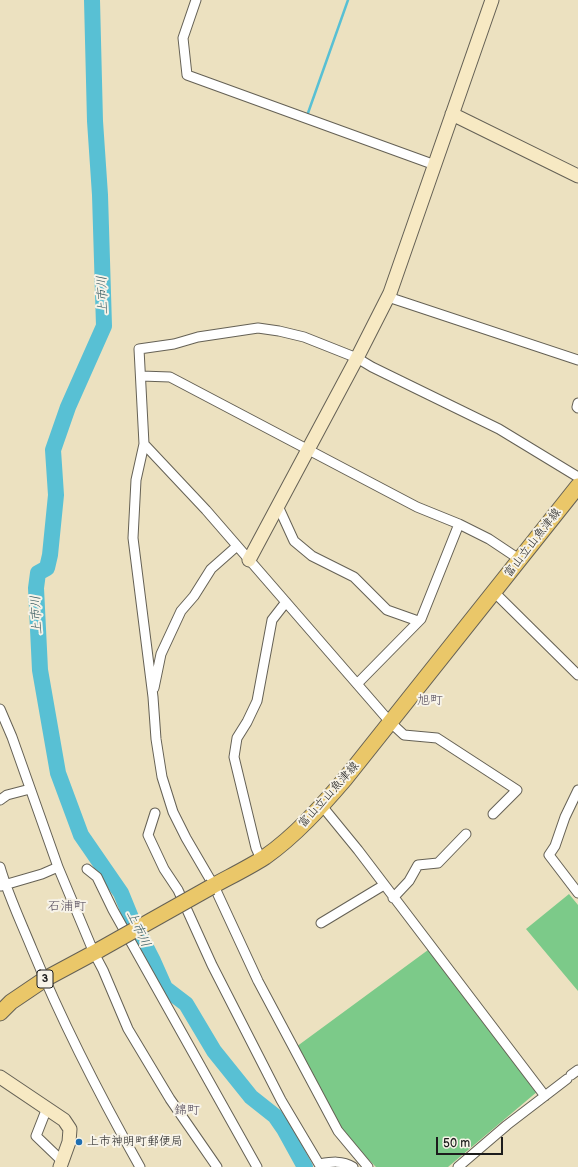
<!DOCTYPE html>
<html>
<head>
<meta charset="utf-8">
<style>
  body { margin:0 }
  #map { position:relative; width:578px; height:1167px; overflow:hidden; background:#ece1c0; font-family:"Balsamiq Sans",sans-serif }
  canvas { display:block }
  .scale { position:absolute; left:436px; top:1137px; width:67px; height:18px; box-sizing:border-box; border:2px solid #1c1c1c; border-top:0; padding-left:5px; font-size:12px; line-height:14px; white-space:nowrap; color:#1c1c1c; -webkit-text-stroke:3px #f7f3e8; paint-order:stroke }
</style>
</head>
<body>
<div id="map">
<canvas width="578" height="1167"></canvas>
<div class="scale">50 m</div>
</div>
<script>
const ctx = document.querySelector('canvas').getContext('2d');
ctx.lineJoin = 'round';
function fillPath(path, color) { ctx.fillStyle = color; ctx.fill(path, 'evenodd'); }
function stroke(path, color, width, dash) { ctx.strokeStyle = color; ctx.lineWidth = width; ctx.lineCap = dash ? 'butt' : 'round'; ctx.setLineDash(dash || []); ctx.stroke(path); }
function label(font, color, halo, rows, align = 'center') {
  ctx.font = font + ' "Balsamiq Sans","Klee One",sans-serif'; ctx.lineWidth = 4; ctx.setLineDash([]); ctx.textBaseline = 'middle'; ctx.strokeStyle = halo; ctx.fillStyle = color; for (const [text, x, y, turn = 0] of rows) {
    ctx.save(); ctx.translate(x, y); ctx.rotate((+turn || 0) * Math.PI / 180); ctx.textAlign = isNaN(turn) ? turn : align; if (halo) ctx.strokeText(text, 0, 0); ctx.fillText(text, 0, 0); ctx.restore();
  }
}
const green = new Path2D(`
  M 569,894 L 578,905 L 578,991 L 526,929 Z
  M 428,950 L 488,1029 L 538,1091 L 448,1167 L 376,1167 L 365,1156 L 344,1132 L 296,1047 Z`);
const stream = new Path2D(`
  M 308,113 L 348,0`);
const river = new Path2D(`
  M 92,0 L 95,121 L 100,195 L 104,326 L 68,407 L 53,450 L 56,495 L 50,555 L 47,568 L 38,573 L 36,588 L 40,670 L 58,773 L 81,835 L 121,893 L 132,920 L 153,961 L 165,988 L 186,1004 L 214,1051 L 251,1097 L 275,1116 L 284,1129 L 305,1167`);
const street = new Path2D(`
  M 196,0 L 183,38 L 187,75 L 435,165
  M 388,297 L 578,360
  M 141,376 L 170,377 L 417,507 L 459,524 L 421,619 L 357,684
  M 578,403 L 577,407 L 578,408
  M 144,444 L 206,510 L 390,722 L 404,735 L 437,738 L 517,790 L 493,814
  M 278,506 L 294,541 L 312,556 L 354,577 L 387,610 L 418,621
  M 459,524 L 489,539 L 519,559
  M 494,592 L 578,675
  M 154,688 L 161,654 L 181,611 L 194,596 L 211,569 L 237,546
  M 0,709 L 12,737 L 58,867 L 94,953 L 103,970 L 128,1029 L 170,1099 L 217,1167
  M 578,790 L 565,817 L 555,846 L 549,855 L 578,893
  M 0,800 L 7,795 L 30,789
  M 322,806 L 358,850 L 545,1096
  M 155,813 L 148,835 L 164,869 L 178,890 L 212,965 L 281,1100 L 319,1164
  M 261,859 L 256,848 L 234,757 L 237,738 L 247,722 L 257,701 L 272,620 L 286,602
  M 0,867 C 8,895 21,922 32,949 C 63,1024 100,1096 140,1167
  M 87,869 L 97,877 L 113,910 L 257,1167
  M 1,886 L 42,874 L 58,867
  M 393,898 L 409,881 L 418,865 L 438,863 L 466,834
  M 321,923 L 384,885
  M 571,1075 L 578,1070
  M 47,1108 L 36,1136 L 62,1161
  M 321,1167 L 319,1164 C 331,1162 342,1160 353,1167
  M 368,1167 L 338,1131 L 258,981 L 214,886 L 186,838 L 173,812 L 162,777 L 156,739 L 153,697 L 133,538 L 136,480 L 144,444 L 139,349 L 174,344 L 198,337 L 258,328 L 279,331 L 304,337 L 357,358 L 372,367 L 499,429 L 578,477
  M 458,1167 L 507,1125 L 567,1079`);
const secondary = new Path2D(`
  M 452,114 L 578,176
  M 249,560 L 357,358 L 390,293 L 492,0
  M 0,1077 L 64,1120 L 70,1129 L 69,1142 L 60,1167`);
const primary = new Path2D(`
  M 211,887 C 229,877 248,868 265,857 C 295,836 321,807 345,779 L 578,486
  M 0,1013 L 11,1002 L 45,979 L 99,950`);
const primaryBridge = new Path2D(`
  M 99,950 L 211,887`);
const markers = [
  [79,1142,4,"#1f6fb2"]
];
const shields = [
  [45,979,16]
];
const shieldNames = [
  ["3",45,979]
];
const streetNames = [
  ["富山立山魚津線",533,543,-52],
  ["富山立山魚津線",329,795,-48]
];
const poiNames = [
  ["上市神明町郵便局",87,1142]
];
const waterNames = [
  ["上市川",103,295,-92],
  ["上市川",37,615,-93],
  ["上市川",138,929,65]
];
const neighbourhoodNames = [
  ["旭町",430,701],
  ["石浦町",67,907],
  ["錦町",187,1111]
];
fillPath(green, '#7cca89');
stroke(stream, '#58c0d4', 2.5);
stroke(river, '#58c0d4', 16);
stroke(street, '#656155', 11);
stroke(secondary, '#656155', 15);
stroke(primary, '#656155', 17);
stroke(street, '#fff', 9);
stroke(secondary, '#f7e9c3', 13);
stroke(primary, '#eac769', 15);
stroke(primaryBridge, '#656155', 17, []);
stroke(primaryBridge, '#eac769', 15);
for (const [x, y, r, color] of markers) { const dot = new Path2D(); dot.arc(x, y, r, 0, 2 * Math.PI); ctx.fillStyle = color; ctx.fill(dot); stroke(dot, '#f7f3e8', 1.5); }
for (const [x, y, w] of shields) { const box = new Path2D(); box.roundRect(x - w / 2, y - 9, w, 18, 3); ctx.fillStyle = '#f7f3e8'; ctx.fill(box); stroke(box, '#1c1c1c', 1); }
label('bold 11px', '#1c1c1c', null, shieldNames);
label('12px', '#1c1c1c', '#f7f3e8', streetNames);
label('12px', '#1c1c1c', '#f7f3e8', poiNames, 'left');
label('italic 13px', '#31555c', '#f7f3e8', waterNames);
label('13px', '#574e5e', '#f7f3e8', neighbourhoodNames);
</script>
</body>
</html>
